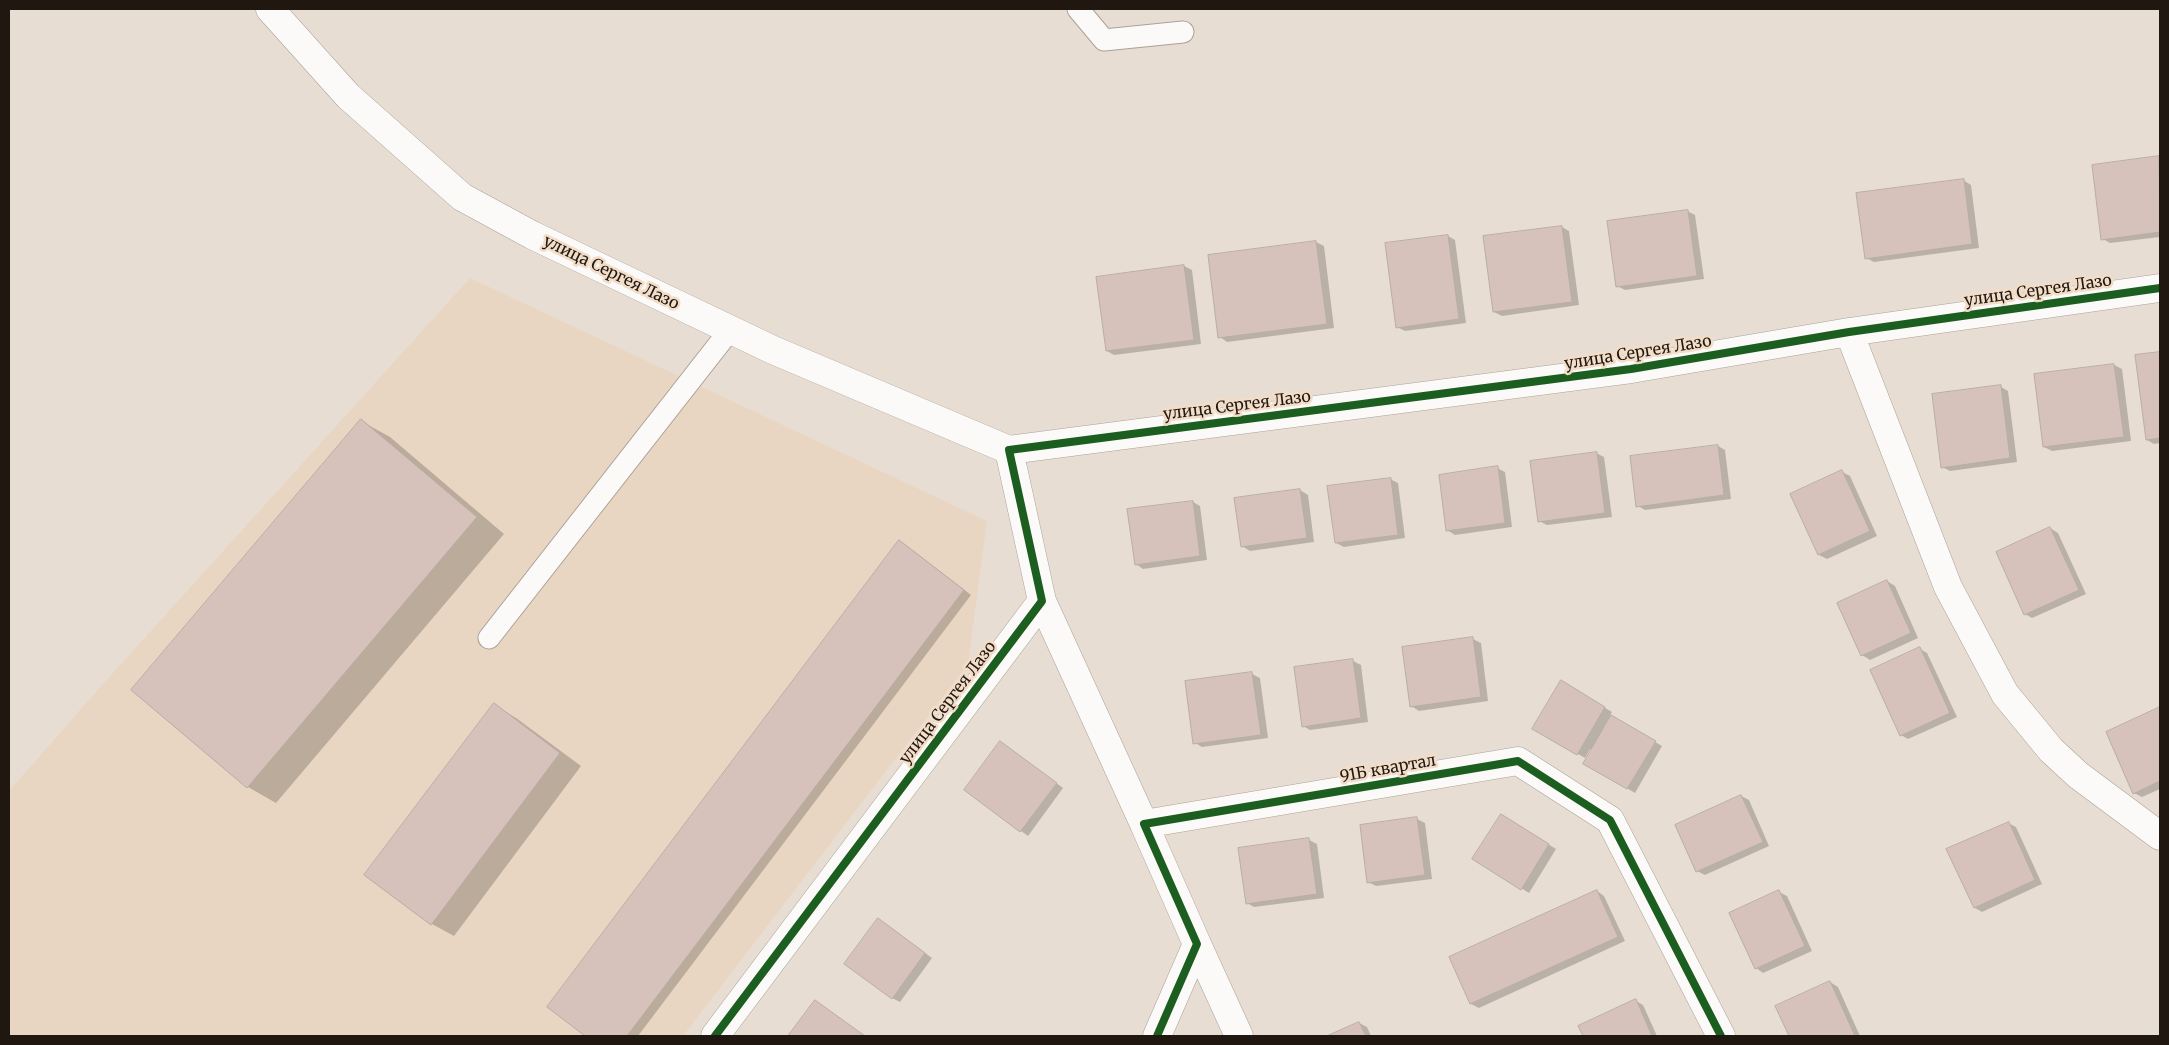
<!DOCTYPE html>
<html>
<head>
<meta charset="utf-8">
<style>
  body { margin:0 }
  #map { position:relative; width:2169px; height:1045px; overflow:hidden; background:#e8ddd2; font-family:Merriweather,serif }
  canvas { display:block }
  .frame { position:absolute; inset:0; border:10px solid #1f1710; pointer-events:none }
</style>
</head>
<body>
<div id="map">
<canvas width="2169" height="1045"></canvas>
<div class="frame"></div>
</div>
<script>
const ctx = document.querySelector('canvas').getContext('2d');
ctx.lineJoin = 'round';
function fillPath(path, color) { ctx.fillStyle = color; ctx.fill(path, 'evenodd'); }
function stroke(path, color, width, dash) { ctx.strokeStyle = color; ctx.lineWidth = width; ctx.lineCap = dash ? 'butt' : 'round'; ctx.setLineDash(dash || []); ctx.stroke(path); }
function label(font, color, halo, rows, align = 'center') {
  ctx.font = font + ' Merriweather,serif'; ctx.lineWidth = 5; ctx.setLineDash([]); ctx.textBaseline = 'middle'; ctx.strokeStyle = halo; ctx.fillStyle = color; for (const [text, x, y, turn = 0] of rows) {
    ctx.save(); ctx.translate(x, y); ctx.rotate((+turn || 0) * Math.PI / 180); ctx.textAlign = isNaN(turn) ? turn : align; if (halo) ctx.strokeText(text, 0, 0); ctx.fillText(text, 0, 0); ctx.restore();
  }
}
const built = new Path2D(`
  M 470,278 L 987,521 L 968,664 L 683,1036 L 9,1036 L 9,791 L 102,685 Z`);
const shadow = new Path2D(`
  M 2159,158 L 2160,159 L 2160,237 L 2110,243 L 2103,239 Z
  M 1963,180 L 1971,185 L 1979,248 L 1874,262 L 1866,258 Z
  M 1687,211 L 1695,215 L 1704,279 L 1625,290 L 1617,286 Z
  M 1562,227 L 1569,231 L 1579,305 L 1502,316 L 1494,312 Z
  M 1448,236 L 1455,240 L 1466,323 L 1405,331 L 1397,327 Z
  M 1316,242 L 1324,246 L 1334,328 L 1227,342 L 1220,337 L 1209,256 Z
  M 1184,266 L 1192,270 L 1201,344 L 1114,355 L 1107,351 L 1098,278 Z
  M 2160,353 L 2160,443 L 2154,444 L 2147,440 L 2136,356 Z
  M 2114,365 L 2122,369 L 2131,441 L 2052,451 L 2044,447 Z
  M 2001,387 L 2008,391 L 2017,462 L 1950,471 L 1942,467 Z
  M 361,421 L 390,437 L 504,534 L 276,803 L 248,787 Z
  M 1718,446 L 1725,450 L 1731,499 L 1645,510 L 1638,506 Z
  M 1596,453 L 1604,457 L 1612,517 L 1547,525 L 1539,521 Z
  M 1497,468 L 1505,472 L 1512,527 L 1455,535 L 1447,530 Z
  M 1842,472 L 1850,476 L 1877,536 L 1827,559 L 1819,555 L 1792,495 Z
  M 1390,479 L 1398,483 L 1405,538 L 1344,547 L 1336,543 Z
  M 1300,490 L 1308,495 L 1314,542 L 1250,551 L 1242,546 Z
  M 1193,502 L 1200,506 L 1207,560 L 1143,569 L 1136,564 Z
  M 2050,528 L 2058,533 L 2086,594 L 2032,618 L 2025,614 Z
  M 907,546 L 971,595 L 638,1036 L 587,1036 L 548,1007 Z
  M 1887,581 L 1895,586 L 1918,638 L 1870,660 L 1862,655 Z
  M 1473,639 L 1481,643 L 1488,701 L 1419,711 L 1411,706 Z
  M 1920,649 L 1927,653 L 1957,717 L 1908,739 L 1901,735 Z
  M 1353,661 L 1361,665 L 1368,722 L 1310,730 L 1303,726 Z
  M 1252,674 L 1260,678 L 1268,738 L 1202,747 L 1195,743 Z
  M 1561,682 L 1612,712 L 1610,715 L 1662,746 L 1635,793 L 1584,763 L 1592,750 L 1590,749 L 1585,758 L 1534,729 Z
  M 494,705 L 516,718 L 581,766 L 454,936 L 432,924 Z
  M 2160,709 L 2160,789 L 2142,797 L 2134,793 L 2108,733 Z
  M 1007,747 L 1063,788 L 1028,836 L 965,790 Z
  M 1741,796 L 1749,800 L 1769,846 L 1705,875 L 1697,871 Z
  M 1501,815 L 1556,849 L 1529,893 L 1474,859 Z
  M 1417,819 L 1425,823 L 1432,879 L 1376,886 L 1368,882 Z
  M 2008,823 L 2016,827 L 2042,884 L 1982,912 L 1975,908 Z
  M 1309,840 L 1317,844 L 1324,898 L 1254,907 L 1247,903 Z
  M 1597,891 L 1604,896 L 1625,941 L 1479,1008 L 1471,1004 L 1451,958 Z
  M 1779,892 L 1787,896 L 1812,951 L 1763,973 L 1756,968 Z
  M 886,924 L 932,958 L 900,1002 L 892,998 Z
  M 1830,982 L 1838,987 L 1860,1036 L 1790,1036 L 1777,1007 Z
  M 1636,1001 L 1643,1005 L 1657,1036 L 1584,1036 L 1579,1026 Z
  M 815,1002 L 822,1006 L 864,1036 L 790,1036 Z
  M 1359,1023 L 1367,1027 L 1371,1036 L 1330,1036 Z`);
const building = new Path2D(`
  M 2159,156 L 2160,232 L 2101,240 L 2092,165 Z
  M 1964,179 L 1972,244 L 1865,259 L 1856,193 Z
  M 1688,210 L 1697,276 L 1616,287 L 1607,221 Z
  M 1562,226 L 1572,302 L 1493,312 L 1483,236 Z
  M 1448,235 L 1459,319 L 1396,328 L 1385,243 Z
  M 1316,241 L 1327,324 L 1218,338 L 1208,255 Z
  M 1184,265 L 1194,340 L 1106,351 L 1096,277 Z
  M 2160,352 L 2160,438 L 2146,440 L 2135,355 Z
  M 2114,364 L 2124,437 L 2043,447 L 2034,374 Z
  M 2001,385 L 2010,458 L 1941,468 L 1932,394 Z
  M 361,419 L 477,517 L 247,788 L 131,690 Z
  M 1718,445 L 1724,495 L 1636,507 L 1630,456 Z
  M 1597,452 L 1605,513 L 1538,522 L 1530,461 Z
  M 1498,466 L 1505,523 L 1446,531 L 1439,475 Z
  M 1842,470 L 1870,531 L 1818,555 L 1790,494 Z
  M 1391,478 L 1398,535 L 1335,543 L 1327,486 Z
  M 1300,489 L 1307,538 L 1241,547 L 1234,498 Z
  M 1193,501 L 1200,556 L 1135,565 L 1127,509 Z
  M 2050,527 L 2079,590 L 2024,615 L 1996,552 Z
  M 899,540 L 964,590 L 627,1036 L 585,1036 L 547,1007 Z
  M 1887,580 L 1911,633 L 1861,656 L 1837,603 Z
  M 1473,637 L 1481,697 L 1410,707 L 1402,647 Z
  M 1920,647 L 1950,713 L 1900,736 L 1870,670 Z
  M 1353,659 L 1361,718 L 1302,727 L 1294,667 Z
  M 1252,672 L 1261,735 L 1193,744 L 1185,681 Z
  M 1561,680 L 1605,707 L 1577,755 L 1532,729 Z
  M 494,703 L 560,753 L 431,925 L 364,875 Z
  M 2160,707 L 2160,781 L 2133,794 L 2106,732 Z
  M 1611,715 L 1656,741 L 1627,789 L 1583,764 Z
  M 1000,741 L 1057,783 L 1020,832 L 964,790 Z
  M 1741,795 L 1763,842 L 1696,872 L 1675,825 Z
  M 1501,814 L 1549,844 L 1521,890 L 1472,859 Z
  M 1417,817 L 1425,875 L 1367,883 L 1360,825 Z
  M 2009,822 L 2035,880 L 1974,908 L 1946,849 Z
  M 1309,838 L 1317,894 L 1246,904 L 1238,848 Z
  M 1597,890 L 1618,937 L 1470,1004 L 1449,957 Z
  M 1779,890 L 1805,946 L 1755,969 L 1729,913 Z
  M 878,918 L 925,953 L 892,999 L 844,964 Z
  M 1830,981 L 1855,1036 L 1789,1036 L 1775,1006 Z
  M 1636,999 L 1652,1036 L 1583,1036 L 1578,1026 Z
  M 815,1000 L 865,1036 L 788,1036 Z
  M 1359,1022 L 1366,1036 L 1327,1036 Z`);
const service = new Path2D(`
  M 1078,9 L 1104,40 L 1183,32
  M 489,638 L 730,330`);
const minor = new Path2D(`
  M 270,9 L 348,96 L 462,197 L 532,235 L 773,350 L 1009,450
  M 1849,332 L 1948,587 L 2005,694 L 2051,750 L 2078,775 L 2160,836
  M 1042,601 L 1144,824
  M 1197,944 L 1239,1036
  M 715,1036 L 1042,601 L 1009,450 L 1631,369 L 1849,332 L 2160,288
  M 1157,1036 L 1197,944 L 1144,824 L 1518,761 L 1610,820 L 1721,1036`);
const cycleway = new Path2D(`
  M 715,1036 L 1042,601 L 1009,450 L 1631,369 L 1849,332 L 2160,288
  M 1157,1036 L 1197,944 L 1144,824 L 1518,761 L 1610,820 L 1721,1036`);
const streetNames = [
  ["улица Сергея Лазо",611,273,26],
  ["улица Сергея Лазо",2038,291,-8],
  ["улица Сергея Лазо",1638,353,-9],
  ["улица Сергея Лазо",1237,406,-7],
  ["улица Сергея Лазо",948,703,-53],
  ["91Б квартал",1388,769,-10]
];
fillPath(built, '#e9d6c2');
fillPath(shadow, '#0003');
fillPath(building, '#d6c2bb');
stroke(building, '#b7ada7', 1);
stroke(service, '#aaa198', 23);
stroke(minor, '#aaa198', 29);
stroke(service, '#fcfaf8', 21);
stroke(minor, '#fcfaf8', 28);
stroke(cycleway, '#1b5e20', 8);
label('16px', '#1f1710', '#f2ddc8', streetNames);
</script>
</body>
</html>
